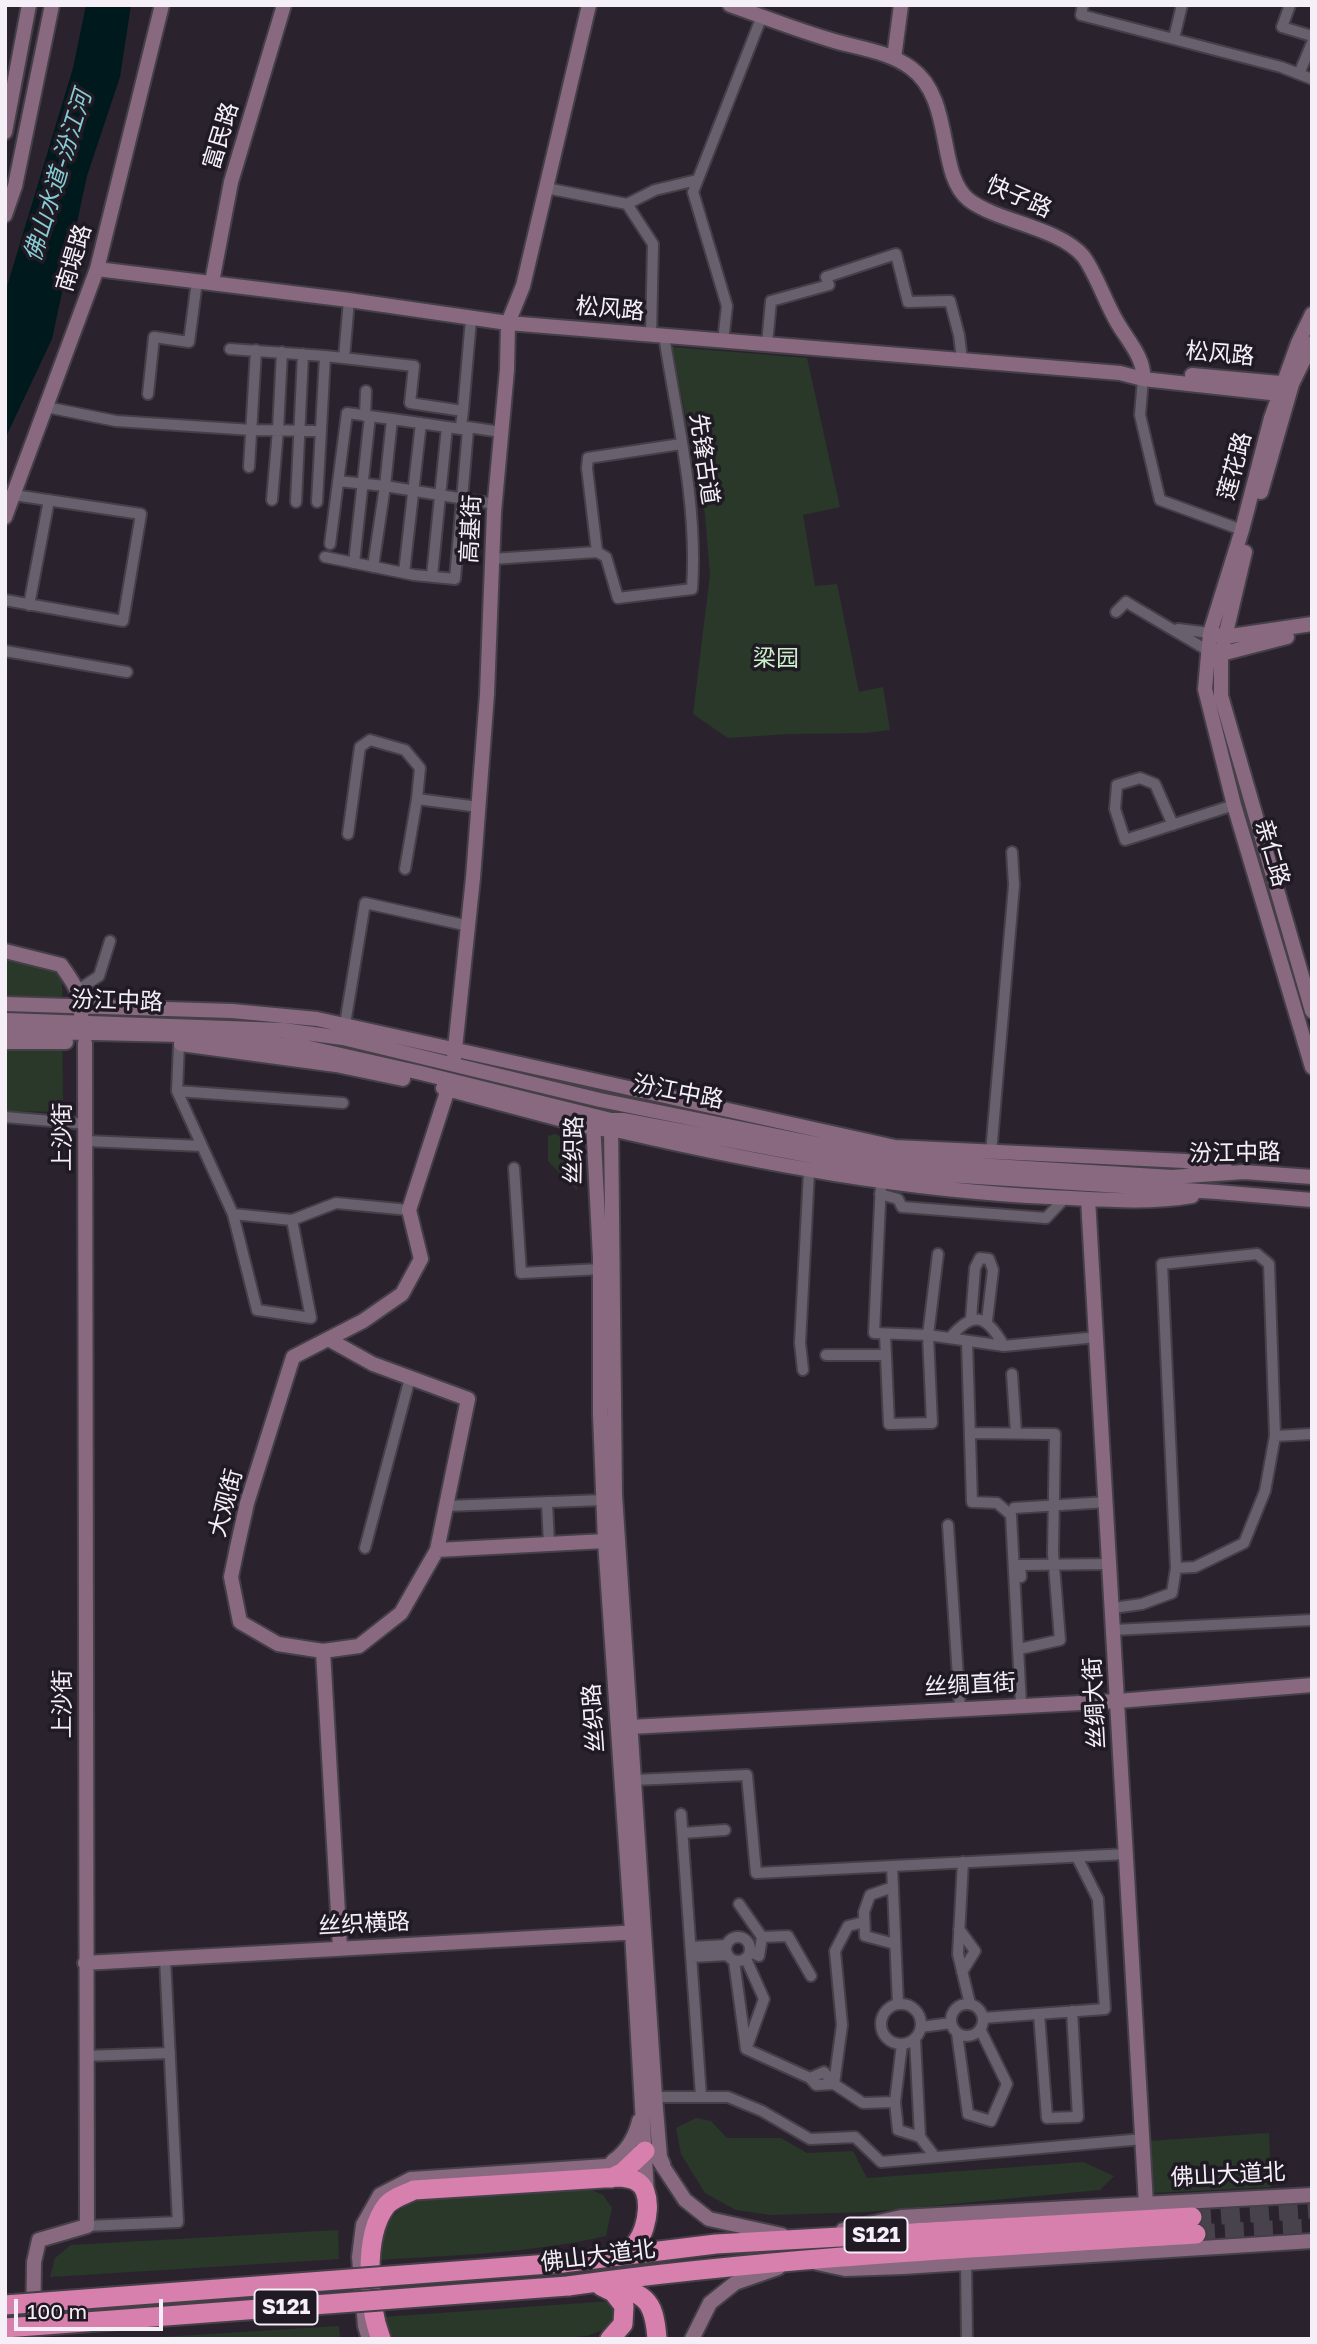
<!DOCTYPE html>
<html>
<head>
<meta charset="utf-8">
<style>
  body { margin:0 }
  #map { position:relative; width:1317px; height:2344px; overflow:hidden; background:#2a232e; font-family:"Golos Text",sans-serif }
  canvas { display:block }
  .frame { position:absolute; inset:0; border:7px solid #f5f0f8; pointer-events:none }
  .scale { position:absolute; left:14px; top:2299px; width:149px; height:32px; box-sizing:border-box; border:4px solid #f5f0f8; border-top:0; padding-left:9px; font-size:21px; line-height:24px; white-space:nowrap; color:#f5f0f8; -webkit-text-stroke:5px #201a24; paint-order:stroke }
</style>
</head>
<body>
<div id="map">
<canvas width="1317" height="2344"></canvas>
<div class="frame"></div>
<div class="scale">100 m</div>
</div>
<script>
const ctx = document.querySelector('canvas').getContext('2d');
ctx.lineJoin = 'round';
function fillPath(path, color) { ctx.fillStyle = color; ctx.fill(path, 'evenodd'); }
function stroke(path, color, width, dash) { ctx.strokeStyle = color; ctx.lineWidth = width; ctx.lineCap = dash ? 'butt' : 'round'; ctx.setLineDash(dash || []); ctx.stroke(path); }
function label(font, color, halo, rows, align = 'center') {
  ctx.font = font + ' "Golos Text","Noto Sans SC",sans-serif'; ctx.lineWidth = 7; ctx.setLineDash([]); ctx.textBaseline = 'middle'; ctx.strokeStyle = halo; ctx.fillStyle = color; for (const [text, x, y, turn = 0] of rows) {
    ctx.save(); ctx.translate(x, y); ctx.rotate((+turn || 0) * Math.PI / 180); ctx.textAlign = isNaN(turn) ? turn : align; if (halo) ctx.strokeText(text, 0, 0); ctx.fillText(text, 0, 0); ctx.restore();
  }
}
const green = new Path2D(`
  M 672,347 L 807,358 L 840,507 L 803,515 L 815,586 L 837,584 L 859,692 L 883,687 L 890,730 L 866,733 L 789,734 L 728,738 L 693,714 L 710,575 L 705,514 Z
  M 5,958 L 62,972 L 63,1112 L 5,1111 Z
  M 555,1134 L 568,1139 C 575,1156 576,1171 577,1190 L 548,1161 L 548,1136 Z
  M 696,2118 L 711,2121 L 727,2138 L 781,2138 L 807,2153 L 853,2151 L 867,2178 L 1083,2162 L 1114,2176 L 1100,2190 L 867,2212 L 771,2215 L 736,2210 L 705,2193 L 681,2154 L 676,2128 Z
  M 1269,2133 L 1271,2187 L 1153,2193 L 1149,2141 Z
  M 583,2186 L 603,2195 L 612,2208 L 606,2236 C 532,2253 456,2255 380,2260 C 383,2226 387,2217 416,2199 Z
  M 338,2230 L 339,2259 L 50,2277 L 55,2258 L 71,2245 Z
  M 611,2301 L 618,2314 L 608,2328 L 587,2336 L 547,2339 L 392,2339 L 388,2335 L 383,2317 Z
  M 339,2326 L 340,2339 L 127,2339 Z`);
const water = new Path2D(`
  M 86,5 L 131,5 L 120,77 L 87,176 L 52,339 L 5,439 L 5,293 L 73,68 Z`);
const highwayTunnel = new Path2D(`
  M 1192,2217 L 1312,2209
  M 1196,2234 L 1312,2228`);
const street = new Path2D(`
  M 1083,5 L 1081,15 L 1281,67 L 1312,79
  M 1290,5 L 1282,27 L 1312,36
  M 1174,38 L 1182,5
  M 1299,74 L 1312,43
  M 546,188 L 627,204 L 655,190 L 697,180
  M 627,204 L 653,244 L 651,335
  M 723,341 L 727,306 L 693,192 L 762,16
  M 767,344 L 771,301 L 829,285 L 826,277 L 896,254 L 908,302 L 950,301 L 959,335 L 962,360
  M 230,349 L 325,356 L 414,366 L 410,403 L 463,411 L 461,426 L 501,432
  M 344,358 L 349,300
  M 1143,379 L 1140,415 L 1160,500 L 1242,530
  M 148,394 L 154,337 L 189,342 L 197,281
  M 46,407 L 116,421 L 252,430 L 321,431
  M 463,411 L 471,319
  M 365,416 L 366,391
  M 249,467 L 256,350
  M 272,500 L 278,430 L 282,352
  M 296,502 L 303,354
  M 317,502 L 325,356
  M 330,544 L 347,413 L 392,419 L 385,486 L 338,481
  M 597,552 L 587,468 L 588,458 L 681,444
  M 325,557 L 414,575 L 455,579 L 468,430 L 392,419
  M 492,559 L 597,552 L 606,557 L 618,598 L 692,589 C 698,505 677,419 664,336
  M 354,563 L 370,416
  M 373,567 L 385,486 L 495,504
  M 404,573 L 421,423
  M 432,576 L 447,427
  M 5,600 L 123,621 L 141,514 L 14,495
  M 29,605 L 49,500
  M 1116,612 L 1126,602 L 1207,650
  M 1178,629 L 1210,633
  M 5,651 L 127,672
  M 1173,825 L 1155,784 L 1140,778 L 1117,785 L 1115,809 L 1125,840 L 1234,805
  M 348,834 L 360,747 L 370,740 L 405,750 L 420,768 L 417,799 L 479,807
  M 405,869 L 417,799
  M 78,990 L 99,976 L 110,941
  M 344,1030 L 365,903 L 469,926
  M 179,1044 L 177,1091 L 233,1214 L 257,1310 L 311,1318 L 292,1220 L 233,1214
  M 177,1091 L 343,1103
  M 5,1117 L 86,1124
  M 87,1141 L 202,1146
  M 991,1153 L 1014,885 L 1012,852
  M 514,1168 L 521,1273 L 601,1269
  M 881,1182 L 874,1333 L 928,1335 L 1004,1346 L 1097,1337
  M 880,1194 L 898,1199 L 902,1207 L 1046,1218 L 1065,1198
  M 292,1220 L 336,1203 L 409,1210
  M 971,1319 L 975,1268 L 980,1258 L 989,1259 L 993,1270 L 987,1321
  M 885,1334 L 889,1424 L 932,1423 L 928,1335 L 938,1254
  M 950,1338 C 974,1309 987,1316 1004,1346
  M 967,1341 L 972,1502 L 997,1503 L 1011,1515 L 1021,1705
  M 826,1355 L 886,1355
  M 803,1370 L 800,1343 L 809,1172
  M 1012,1374 L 1016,1433
  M 971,1433 L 1055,1434 L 1053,1553 L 1060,1640 L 1024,1648
  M 547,1502 L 549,1544
  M 446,1506 L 603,1500
  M 1014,1508 L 1107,1502
  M 948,1525 L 960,1708
  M 365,1548 L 410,1378
  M 1176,1568 L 1162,1264 L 1257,1254 L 1269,1264 L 1275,1436
  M 1021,1577 L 1020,1565 L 1110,1564
  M 1113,1608 L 1142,1604 L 1172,1593 L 1176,1568 L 1195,1567 L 1244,1543 L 1265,1491 L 1275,1436 L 1312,1434
  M 1114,1630 L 1312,1620
  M 634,1780 L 747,1775 L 756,1873 L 1127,1854
  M 681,1814 L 701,2096
  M 683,1833 L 725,1830
  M 963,1862 L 958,1954 L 970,2004
  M 892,1866 L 898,2004
  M 893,1887 L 870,1895 L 864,1912 L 865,1936 L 895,1944
  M 739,1904 L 762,1937 L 759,1956 L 750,1952
  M 959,1929 L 975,1951 L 962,1972
  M726 1949a12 12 0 1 1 24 0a12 12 0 1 1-24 0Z
  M 762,1937 L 788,1936 L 811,1976
  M 691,1947 L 727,1945
  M 692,1957 L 728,1955
  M 746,1959 L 764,1999 L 747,2047
  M 734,1961 L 746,2049 L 810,2078 L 824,2072 L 834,2084
  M951 2020a16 16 0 1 1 32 0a16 16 0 1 1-32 0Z
  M881 2024a20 20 0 1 1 40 0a20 20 0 1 1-40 0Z
  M 1039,2014 L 1047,2118 L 1078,2117 L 1072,2011
  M 983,2018 L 1105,2009 L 1098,1899 L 1077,1857
  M 921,2027 L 951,2023
  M 957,2033 L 968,2114 L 991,2121 L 1007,2084 L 980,2029
  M 915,2039 L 920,2137 L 935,2157
  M 85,2056 L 170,2053
  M 810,2078 L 816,2085 L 834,2084 L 863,2103 L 895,2102 L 902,2044
  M 834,2084 L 842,2025 L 835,1951 L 848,1926 L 864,1922
  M 655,2097 L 728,2097 L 762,2111 L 810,2139 L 855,2137 L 881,2162 L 1143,2139
  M 895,2102 L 898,2130 L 920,2137
  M 87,2226 L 178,2222 L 165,1958
  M 966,2263 L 967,2339`);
const secondary = new Path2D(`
  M 730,5 C 764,17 797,30 831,40 C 857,48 888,51 911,68 C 955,100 936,174 969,200 C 998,222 1058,227 1083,256 C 1095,271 1106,304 1117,322 C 1127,340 1145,358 1143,379
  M 894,58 L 901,5
  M 5,132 L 29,5
  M 5,215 L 15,186 L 52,5
  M 97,269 L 349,300 L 508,323 L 1120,373 L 1143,379 L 1289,395
  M 212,282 L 231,182 L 284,5
  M 1312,314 L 1298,343 L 1271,418 L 1242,530 L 1210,633 L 1205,689 L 1234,805 L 1312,1067
  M 1192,375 L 1291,384
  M 1261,492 L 1292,384 L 1312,343
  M 5,517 L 97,269 L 162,5
  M 1245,552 L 1221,654 L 1221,696 L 1312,1011
  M 1217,635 L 1224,637 L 1312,624
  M 1221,654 L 1287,637
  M 5,951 L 61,965 C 72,981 84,996 81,1016
  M 5,1004 L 232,1011 L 317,1019 L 895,1147 L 1185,1161 L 1225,1168
  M 5,1020 L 283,1030 L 343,1038 L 600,1100 L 896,1160 L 1172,1177 L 1244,1172 L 1312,1177
  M 5,1031 L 182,1035 L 301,1046 L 421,1073 L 611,1120 L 623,1120 L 897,1172 L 1217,1192 L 1312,1200
  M 5,1042 L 66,1042
  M 181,1044 L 336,1065 L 403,1079
  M 454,1058 L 473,878 L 487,694 L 494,512 L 507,370 L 508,323 L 523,286 L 589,5
  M 443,1088 L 593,1128 L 620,1131 C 763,1164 903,1190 1049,1197 C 1096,1199 1146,1204 1192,1196
  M 593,1121 L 600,1258 L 600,1414 L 605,1541 L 632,1932 L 647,2194
  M 611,1123 L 615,1495 L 655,2097 L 660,2157 L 663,2164
  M 1088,1199 L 1146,2204
  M 437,1550 L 605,1541
  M 323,1651 L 359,1646 L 401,1613 L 437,1550 L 468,1399 L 373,1364 L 328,1339
  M 630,1727 L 1118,1701 L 1312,1685
  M 340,1948 L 323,1651 L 278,1644 L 240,1622 L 231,1577 L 237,1548 L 247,1503 L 293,1357 L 363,1321 L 402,1294 L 421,1259 L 409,1210 L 448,1089
  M 85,1963 L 640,1932
  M 613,2161 C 627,2151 635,2138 639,2121
  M 843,2230 L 901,2217 L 1312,2195
  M 817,2263 L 845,2269 L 903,2267 L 1312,2241
  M 33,2339 L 34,2262 L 39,2240 L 87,2226 L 85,1043
  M 369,2339 L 365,2326 L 359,2257 L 363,2225 L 380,2195 L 411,2179 L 606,2166 L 645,2151 L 656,2156 L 685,2200 L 709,2219 L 782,2235
  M 692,2339 L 710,2303 L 735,2283 L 778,2268`);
const highway = new Path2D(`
  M 611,2178 L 622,2173 L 645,2151
  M 562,2263 L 716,2244 L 1192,2217
  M 605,2285 C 644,2294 654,2296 657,2339
  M 568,2286 C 776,2257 986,2247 1196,2234
  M 601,2286 L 613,2292 L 624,2306 L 623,2324 L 610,2339
  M 381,2339 C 368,2305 363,2236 386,2206 C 392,2198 406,2194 414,2190 L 620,2177 C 625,2178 631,2178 636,2181 C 654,2190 648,2228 637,2242 C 633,2247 625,2251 619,2254`);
const highwayBridge = new Path2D(`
  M 5,2305 L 562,2263
  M 5,2328 L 568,2286`);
const shields = [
  [876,2235,63],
  [286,2307,63]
];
const shieldNames = [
  ["S121",876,2235],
  ["S121",286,2307]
];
const streetNames = [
  ["富民路",221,136,-73],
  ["快子路",1019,197,24],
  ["南堤路",74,258,-73],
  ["松风路",610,309,5],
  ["松风路",1220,354,5],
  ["先锋古道",704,459,82],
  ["莲花路",1235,466,-75],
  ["高基街",471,529,-87],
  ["亲仁路",1272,853,74],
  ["汾江中路",117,1001,2],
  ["汾江中路",678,1092,11],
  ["上沙街",63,1137,-90],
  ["丝织路",574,1150,-89],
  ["汾江中路",1235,1153,-1],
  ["大观街",226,1503,-75],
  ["丝绸直街",970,1685,-3],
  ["丝绸大街",1095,1703,-93],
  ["上沙街",63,1704,-90],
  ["丝织路",594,1718,-94],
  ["丝织横路",364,1924,-3],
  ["佛山大道北",1228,2175,-3],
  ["佛山大道北",598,2256,-7]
];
const parkNames = [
  ["梁园",776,659]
];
const waterNames = [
  ["佛山水道-汾江河",58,176,-73]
];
fillPath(green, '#293829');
fillPath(water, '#00191c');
stroke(highwayTunnel, '#48424c', 19, [19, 10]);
stroke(street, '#453f48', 14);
stroke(secondary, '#453f48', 18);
stroke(highway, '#453f48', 23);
stroke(street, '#68606c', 10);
stroke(secondary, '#896980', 14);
stroke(highway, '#d77fad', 19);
stroke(highwayBridge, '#453f48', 23, []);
stroke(highwayBridge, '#d77fad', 19);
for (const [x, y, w] of shields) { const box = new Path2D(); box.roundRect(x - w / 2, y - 17.5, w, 35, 5); ctx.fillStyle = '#201a24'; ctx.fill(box); stroke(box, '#f5f0f8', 2); }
label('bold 21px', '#f5f0f8', null, shieldNames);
label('23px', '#f5f0f8', '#201a24', streetNames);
label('23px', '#c8f1c7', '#201a24', parkNames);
label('italic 24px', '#86ccd4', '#201a24', waterNames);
</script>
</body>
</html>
